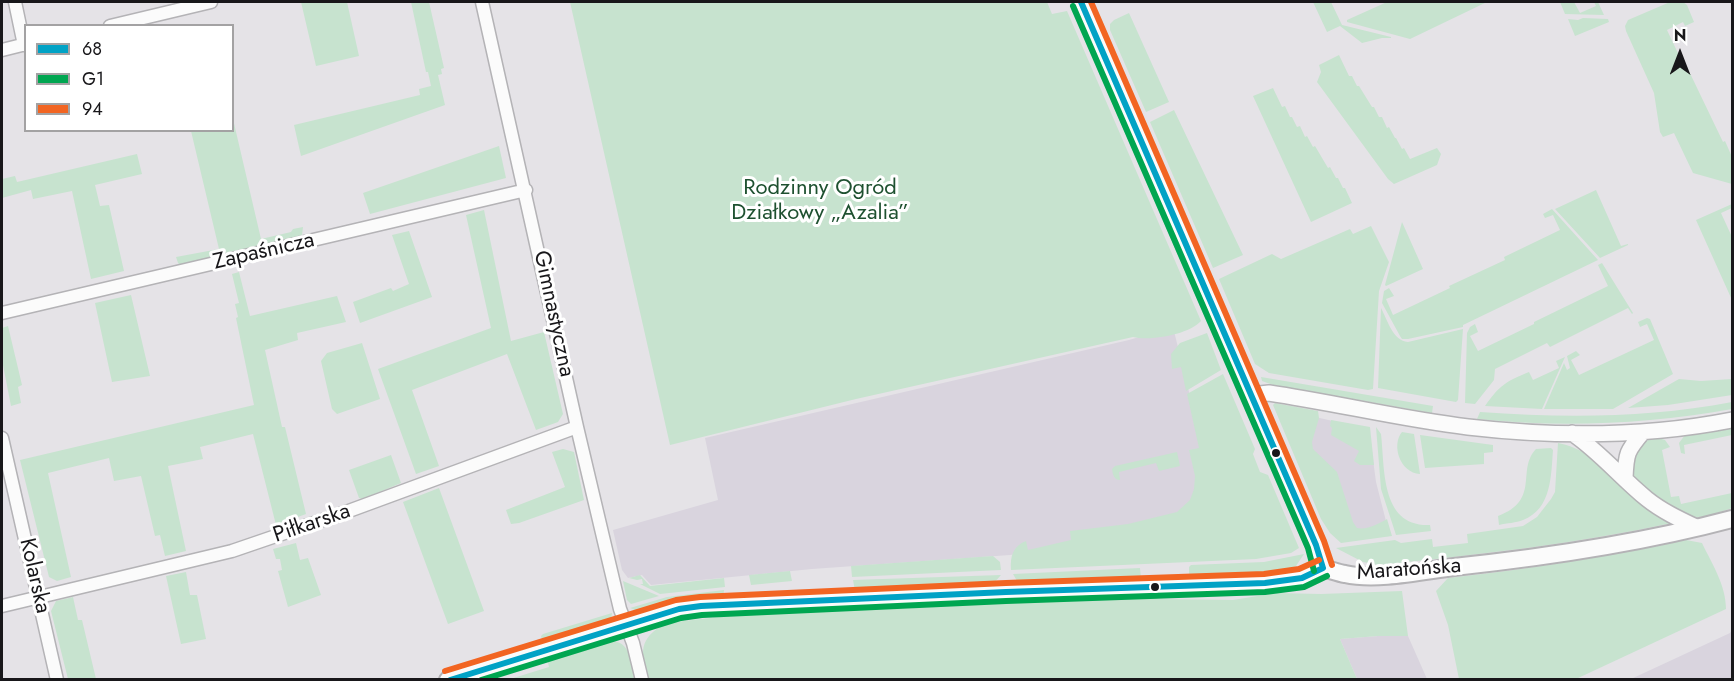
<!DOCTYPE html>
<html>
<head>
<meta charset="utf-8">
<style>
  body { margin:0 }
  #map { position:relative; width:1734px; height:681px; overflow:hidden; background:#e5e3e7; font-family:Jost,sans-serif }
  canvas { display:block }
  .frame { position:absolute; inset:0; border:3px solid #18171a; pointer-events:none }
  .legend { position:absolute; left:24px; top:24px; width:210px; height:108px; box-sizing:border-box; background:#fff; border:2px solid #a3a2a3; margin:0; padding:8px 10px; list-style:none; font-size:18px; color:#18171a }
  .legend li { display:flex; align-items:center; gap:12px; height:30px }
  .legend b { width:30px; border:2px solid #a3a2a3 }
  .north { position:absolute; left:1650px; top:24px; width:60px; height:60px; -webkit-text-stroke:4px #fff; paint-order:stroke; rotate:0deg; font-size:16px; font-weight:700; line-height:24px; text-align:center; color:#18171a }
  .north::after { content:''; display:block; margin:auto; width:21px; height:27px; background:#18171a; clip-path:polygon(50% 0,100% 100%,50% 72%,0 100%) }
</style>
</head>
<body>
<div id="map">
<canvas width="1734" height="681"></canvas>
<div class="frame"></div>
<ul class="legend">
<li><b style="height:8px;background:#01a2c5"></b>68</li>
<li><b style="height:8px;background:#00a651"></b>G1</li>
<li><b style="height:8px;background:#f26522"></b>94</li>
</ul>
<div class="north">N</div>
</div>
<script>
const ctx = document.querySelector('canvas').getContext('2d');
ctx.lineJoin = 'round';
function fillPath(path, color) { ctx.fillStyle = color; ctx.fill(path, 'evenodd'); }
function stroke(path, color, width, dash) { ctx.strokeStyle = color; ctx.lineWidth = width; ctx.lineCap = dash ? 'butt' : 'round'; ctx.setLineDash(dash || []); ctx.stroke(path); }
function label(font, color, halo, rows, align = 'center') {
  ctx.font = font + ' Jost,sans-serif'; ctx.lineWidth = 6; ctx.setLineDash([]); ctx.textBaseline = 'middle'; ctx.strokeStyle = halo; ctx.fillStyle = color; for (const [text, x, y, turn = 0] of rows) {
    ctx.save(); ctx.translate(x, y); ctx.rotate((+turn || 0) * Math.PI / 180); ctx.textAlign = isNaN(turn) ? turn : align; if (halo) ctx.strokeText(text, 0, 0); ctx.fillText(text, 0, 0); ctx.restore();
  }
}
const built = new Path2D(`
  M 1173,327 L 1203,449 L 1197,493 L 1182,512 L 1066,548 L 1010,555 L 812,569 L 651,585 L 642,575 L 628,578 L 622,570 L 613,530 L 718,500 L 705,438 L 1129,340 Z
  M 1315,417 L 1369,429 L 1376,482 L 1387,525 L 1354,532 L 1308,444 Z
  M 1732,630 L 1732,679 L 1631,679 L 1730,633 Z
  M 1378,636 L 1408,636 L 1427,679 L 1357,679 L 1340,639 Z`);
const green = new Path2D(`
  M 301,2 L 347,2 L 359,56 L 316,66 Z
  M 411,2 L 429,2 L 444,68 L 441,69 L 442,74 L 438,75 L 445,105 L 301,156 L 294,125 L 420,95 L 419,89 L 431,86 L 428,72 L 426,72 Z
  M 570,2 L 1047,2 L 1052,14 L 1067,11 L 1201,321 C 1188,335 1150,341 1133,337 L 856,399 L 670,445 Z
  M 1313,2 L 1331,2 L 1342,25 L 1391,37 L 1391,38 L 1382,38 L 1362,43 L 1340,26 L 1327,32 Z
  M 1387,2 L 1487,2 L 1410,39 L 1347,22 L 1347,20 Z
  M 1560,2 L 1574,2 L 1580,13 L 1596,6 L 1594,2 L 1598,2 L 1604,15 L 1565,14 Z
  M 1670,2 L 1683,2 L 1687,5 L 1694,22 L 1685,26 L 1683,22 L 1667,30 L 1685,68 L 1687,67 L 1723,142 L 1725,141 L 1732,157 L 1732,184 L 1693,173 L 1674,133 L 1663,137 L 1660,132 L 1654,93 L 1626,31 L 1625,26 L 1628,20 Z
  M 1129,13 L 1169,102 L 1146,112 L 1110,30 L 1110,24 L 1114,20 Z
  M 1080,15 L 1207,311 L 1206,320 L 1075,17 Z
  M 1583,18 L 1608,19 L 1609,22 L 1575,36 L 1568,19 L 1578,20 Z
  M 1339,55 L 1349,76 L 1352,76 L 1357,86 L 1359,86 L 1372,107 L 1374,107 L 1379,117 L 1382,117 L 1387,128 L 1389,127 L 1395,138 L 1396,138 L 1402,149 L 1404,148 L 1410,159 L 1437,148 L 1441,154 L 1437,165 L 1394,184 L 1388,179 L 1317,82 L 1321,72 L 1319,65 Z
  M 1273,88 L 1282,107 L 1285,106 L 1290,117 L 1292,117 L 1297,127 L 1300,126 L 1305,137 L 1307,136 L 1313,147 L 1315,146 L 1328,168 L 1330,167 L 1336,178 L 1338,178 L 1343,188 L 1345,188 L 1352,203 L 1311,222 L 1253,96 Z
  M 1174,110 L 1243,255 L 1213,268 L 1150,122 Z
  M 233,119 L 261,239 L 291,232 L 293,229 L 303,227 L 302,235 L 299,238 L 181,266 L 178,263 L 176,257 L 219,249 L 191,131 L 232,130 Z
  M 1146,124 L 1209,269 L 1202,264 L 1144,129 Z
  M 499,146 L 506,178 L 370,214 L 363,193 Z
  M 137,154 L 142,174 L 95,185 L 100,206 L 109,205 L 124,271 L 91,279 L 72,191 L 33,199 L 31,190 L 2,198 L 2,179 L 15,176 L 17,182 Z
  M 1596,190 L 1621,246 L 1628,244 L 1628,245 L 1600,258 L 1555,209 Z
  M 1732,204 L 1732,208 L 1721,213 L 1732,237 L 1732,300 L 1696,220 Z
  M 1552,209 L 1598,260 L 1463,325 L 1463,327 L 1408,339 L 1402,339 L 1400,336 L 1382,303 L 1384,291 L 1389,288 L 1394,296 L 1386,299 L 1393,315 L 1450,288 L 1449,286 L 1505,260 L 1504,257 L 1560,230 L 1553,215 L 1545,218 L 1543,214 Z
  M 484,210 L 511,341 L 544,332 L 563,414 L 558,422 L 536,430 L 507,354 L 412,390 L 439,466 L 416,474 L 378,369 L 491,328 L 466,215 Z
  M 1402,222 L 1423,269 L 1386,286 L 1385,285 Z
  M 1371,226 L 1389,262 L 1379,291 L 1373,389 L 1368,390 L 1269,373 L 1255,364 L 1219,279 L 1272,254 L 1281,259 L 1350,229 L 1353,234 Z
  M 409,231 L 432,297 L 360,323 L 353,302 L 391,288 L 393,291 L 409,284 L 392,235 Z
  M 1602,263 L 1633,313 L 1632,314 L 1628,308 L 1550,347 L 1547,343 L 1495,369 L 1494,380 L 1475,404 L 1465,403 L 1467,333 L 1470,327 L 1475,324 L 1478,332 L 1470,336 L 1478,351 L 1534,324 L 1534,322 L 1608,286 L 1598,265 Z
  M 239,272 L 250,316 L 337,296 L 346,322 L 297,333 L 298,340 L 265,350 L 282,427 L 285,427 L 306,514 L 276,525 L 253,434 L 200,447 L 203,459 L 168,466 L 186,551 L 165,556 L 160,535 L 155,536 L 141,476 L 114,481 L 109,458 L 48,473 L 71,577 L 57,581 L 49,577 L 20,460 L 254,405 L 236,318 L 238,317 L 235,304 L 239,303 L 232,274 Z
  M 131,295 L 150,376 L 112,382 L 95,303 Z
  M 1381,308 C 1388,321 1393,341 1408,342 L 1463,329 L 1458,400 L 1456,402 L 1378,388 Z
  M 1647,318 L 1650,319 L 1673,374 L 1613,409 L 1544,409 L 1564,363 L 1567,370 L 1570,368 L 1567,356 L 1576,351 L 1580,355 L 1571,360 L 1579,375 L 1654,340 L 1647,324 L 1640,327 L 1638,322 Z
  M 8,326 L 22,385 L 18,387 L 21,403 L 11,406 L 2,360 L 2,328 Z
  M 1207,333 L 1221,370 L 1186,391 L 1181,367 L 1172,369 L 1171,354 L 1180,343 Z
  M 362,343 L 380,399 L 337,414 L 332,409 L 321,361 L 327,353 Z
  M 1565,357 L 1542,409 L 1485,406 C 1500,385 1505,382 1529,372 L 1533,380 L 1559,368 L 1556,361 Z
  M 1223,374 L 1255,449 L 1253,454 L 1260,472 L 1268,475 L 1299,548 L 1291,553 L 1256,559 L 1011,570 C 1010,556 1013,546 1026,541 L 1028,550 L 1071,540 L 1070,531 L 1128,524 L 1177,512 L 1190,500 L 1194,489 L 1195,476 L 1189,450 L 1199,448 L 1187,394 Z
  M 1261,377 L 1433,406 L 1432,413 L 1273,385 L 1262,381 Z
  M 1679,379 L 1701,381 L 1732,379 L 1732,395 L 1668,405 L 1628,408 Z
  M 1732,402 L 1732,409 C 1647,424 1563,428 1477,419 L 1480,412 C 1565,418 1649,418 1732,402 Z
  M 1275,403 L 1318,411 L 1319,418 L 1312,442 L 1313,449 L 1337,472 L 1353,522 L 1357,528 C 1368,530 1378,524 1387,519 L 1392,536 L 1341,543 L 1330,533 L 1321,519 L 1273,405 Z
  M 1268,407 L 1312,510 L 1309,512 L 1266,412 Z
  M 1331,420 L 1370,427 L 1374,465 L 1360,465 L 1354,461 L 1359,451 L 1331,435 L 1332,428 L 1330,426 Z
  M 1376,427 L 1381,434 C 1385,468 1380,527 1430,525 L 1431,531 L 1396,535 L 1381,489 Z
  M 1732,427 L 1732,435 L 1684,445 L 1685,454 L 1681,453 L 1679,443 L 1685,435 Z
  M 1402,432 L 1414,434 L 1420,474 C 1400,473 1391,445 1402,432 Z
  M 1420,435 L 1493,445 L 1493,452 L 1484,453 L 1484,464 L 1425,468 Z
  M 1659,438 L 1665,440 L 1670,447 L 1662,450 L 1671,497 L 1679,496 L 1681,504 L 1732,493 L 1732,508 C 1723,511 1705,518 1696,517 C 1681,516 1637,486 1631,472 C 1628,464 1632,458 1637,451 C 1642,441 1648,439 1659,438 Z
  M 1558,443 C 1594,449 1614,481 1640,503 C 1650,512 1661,517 1672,523 C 1575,544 1476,555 1378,565 L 1363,562 L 1336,548 L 1395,540 L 1401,543 L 1432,539 L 1433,547 L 1468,543 L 1467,534 L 1523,526 L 1537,517 L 1551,499 L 1555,492 Z
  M 1551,448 L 1553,450 C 1551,475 1552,509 1523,520 C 1516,523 1507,523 1499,525 L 1498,516 C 1541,500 1516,470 1536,449 Z
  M 563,449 L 574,452 L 584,500 L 519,523 L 511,524 L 506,510 L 565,487 L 552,452 Z
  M 1177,452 L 1180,466 L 1159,471 L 1156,463 L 1119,472 L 1120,480 C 1114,480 1113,475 1112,469 L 1115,466 Z
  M 391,455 L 401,483 L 363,499 L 359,498 L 349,470 Z
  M 439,488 L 484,611 L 448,624 L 403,502 Z
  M 1686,540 L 1702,543 C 1712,564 1726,585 1726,609 L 1576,679 L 1459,679 L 1448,625 L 1436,591 L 1448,578 C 1528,569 1607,557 1686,540 Z
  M 296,543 L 300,560 L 308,558 L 321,595 L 288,607 L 278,571 L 282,570 L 280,559 L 276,559 L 273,549 Z
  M 1304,554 L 1296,566 L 1284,573 L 1189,577 L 1189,567 L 1191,565 L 1264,562 Z
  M 993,556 L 1000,562 L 1001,570 L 852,577 L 851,566 Z
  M 1140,568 L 1141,579 L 1022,584 L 1017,581 L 1013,574 Z
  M 790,571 L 792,581 L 751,585 L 749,575 Z
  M 186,572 L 190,595 L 197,595 L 206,639 L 181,644 L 166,576 Z
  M 640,575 L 650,586 L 724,578 L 725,587 L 660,594 L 640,584 L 643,584 L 642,579 L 637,580 L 629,578 Z
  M 1001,575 L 993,584 L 989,586 L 855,591 L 853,580 Z
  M 623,581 L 659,596 L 631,604 L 627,600 Z
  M 724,590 L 723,598 L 678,600 L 638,611 L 630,608 L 667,597 Z
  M 1402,591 L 1408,636 L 1378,636 L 1340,639 L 1357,679 L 647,680 C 641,651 638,639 666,623 L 763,612 L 900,609 L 1141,594 L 1160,599 L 1233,600 L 1276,593 L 1321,594 Z
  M 73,597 L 78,620 L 82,620 L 96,679 L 68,679 L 51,611 L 56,601 Z
  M 612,613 L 611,619 L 604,625 L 543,644 L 541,636 L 543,634 Z
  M 605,641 C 631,638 631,661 636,680 L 507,680 L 549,667 L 547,658 Z`);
const minor = new Path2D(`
  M 15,2 L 24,45
  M 482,2 L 577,427 L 620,609 L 633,643 L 642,680
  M 110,26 L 211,2
  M 2,50 L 26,44
  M 2,313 L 526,190
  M 2,438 L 57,680
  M 2,606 L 232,551 L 346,512 L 577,427`);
const tertiary = new Path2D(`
  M 1081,2 L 1316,545 L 1323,568
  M 1251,395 L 1269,393 C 1336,403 1401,419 1468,427 C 1555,437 1646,437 1732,420
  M 1572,433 C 1600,452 1621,478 1647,499 C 1662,511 1679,519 1696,527
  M 1625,478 C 1626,453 1627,451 1643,432`);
const secondary = new Path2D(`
  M 448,680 L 594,636 L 679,609 L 701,606 L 1006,592 L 1265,583 L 1302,578 L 1323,568 C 1331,570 1338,573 1345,574 C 1377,581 1422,571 1454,567 C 1548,557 1642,543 1732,519`);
const bus1 = new Path2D(`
  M 1081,2 L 1316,545 L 1323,568
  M 450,680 L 679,609 L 701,606 L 1006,592 L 1265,583 L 1302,578 L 1323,568`);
const bus2 = new Path2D(`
  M 1073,6 L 1308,548 L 1314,571
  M 481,680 L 681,618 L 702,615 L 1006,601 L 1265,592 L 1304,587 L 1327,576`);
const bus3 = new Path2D(`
  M 1091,2 L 1324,541 L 1332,565
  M 445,671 L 676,600 L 700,597 L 1006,583 L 1264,574 L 1299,569 L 1319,560`);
const markers = [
  [1276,453,5,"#18171a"],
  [1155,587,5,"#18171a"]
];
const parkNames = [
  ["Rodzinny Ogród",820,189],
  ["Działkowy „Azalia”",820,214]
];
const streetNames = [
  ["Zapaśnicza",264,252,-13],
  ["Gimnastyczna",553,314,78],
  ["Piłkarska",312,524,-19],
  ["Maratońska",1409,570,-4],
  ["Kolarska",34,576,77]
];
fillPath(built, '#d9d4de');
fillPath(green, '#c7e3cf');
stroke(minor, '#b4b3b6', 15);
stroke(tertiary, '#b4b3b6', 18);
stroke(secondary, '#b4b3b6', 20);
stroke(minor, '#fbfbfb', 12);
stroke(tertiary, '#fbfbfb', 15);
stroke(secondary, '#fbfbfb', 16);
stroke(bus1, '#01a2c5', 6);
stroke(bus2, '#00a651', 6);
stroke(bus3, '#f26522', 6);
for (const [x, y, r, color] of markers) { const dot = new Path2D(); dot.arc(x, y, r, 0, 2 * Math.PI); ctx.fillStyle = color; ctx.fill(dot); stroke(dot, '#fff', 2); }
label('22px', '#1e5130', '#fff', parkNames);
label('22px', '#18171a', '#fff', streetNames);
</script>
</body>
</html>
